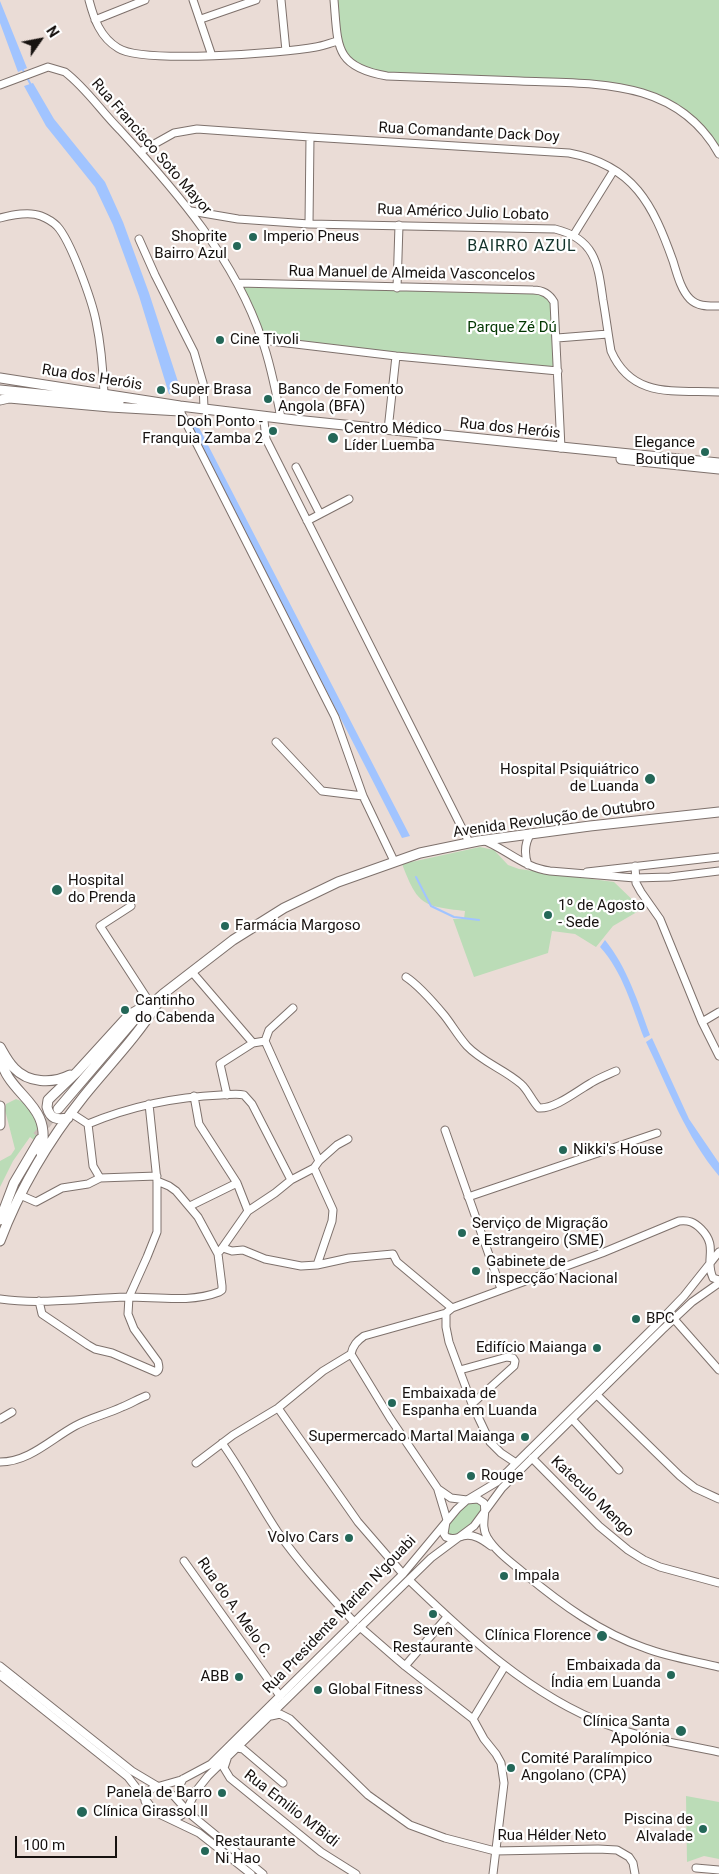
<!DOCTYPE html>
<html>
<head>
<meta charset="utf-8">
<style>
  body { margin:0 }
  #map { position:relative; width:719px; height:1874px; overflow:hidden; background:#eadcd6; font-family:Roboto,sans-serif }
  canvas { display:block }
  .north { position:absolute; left:15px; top:15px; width:50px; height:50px; -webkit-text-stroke:4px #fff; paint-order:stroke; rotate:57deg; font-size:14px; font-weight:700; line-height:20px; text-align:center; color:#171210 }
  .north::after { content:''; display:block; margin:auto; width:18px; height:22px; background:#171210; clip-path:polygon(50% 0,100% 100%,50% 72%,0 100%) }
  .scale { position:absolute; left:15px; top:1836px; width:102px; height:22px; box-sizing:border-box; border:2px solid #171210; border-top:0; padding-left:6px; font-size:15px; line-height:18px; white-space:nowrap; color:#171210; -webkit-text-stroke:4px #fff; paint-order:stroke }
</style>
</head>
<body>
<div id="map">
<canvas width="719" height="1874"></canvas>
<div class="north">N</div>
<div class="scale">100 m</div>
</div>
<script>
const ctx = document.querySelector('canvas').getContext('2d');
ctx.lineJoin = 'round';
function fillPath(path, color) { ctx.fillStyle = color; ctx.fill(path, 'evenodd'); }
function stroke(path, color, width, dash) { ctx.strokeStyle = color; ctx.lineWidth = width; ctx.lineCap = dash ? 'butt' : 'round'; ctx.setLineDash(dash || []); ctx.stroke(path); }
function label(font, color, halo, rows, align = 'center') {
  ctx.font = font + ' Roboto,sans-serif'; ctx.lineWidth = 4.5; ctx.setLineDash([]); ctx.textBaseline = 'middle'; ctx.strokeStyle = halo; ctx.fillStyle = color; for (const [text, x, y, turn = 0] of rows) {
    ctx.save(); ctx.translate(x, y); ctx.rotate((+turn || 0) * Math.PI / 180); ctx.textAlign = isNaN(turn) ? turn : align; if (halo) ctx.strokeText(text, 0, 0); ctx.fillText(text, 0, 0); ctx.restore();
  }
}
const green = new Path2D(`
  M 334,0 L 719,0 L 719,154 L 690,118 L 638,90 L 371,73 L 343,55 Z
  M 238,283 L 533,290 L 552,298 L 558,371 L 262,340 Z
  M 480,847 L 494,850 L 508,865 L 519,869 L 614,882 L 642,909 L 613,926 L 596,947 L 575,934 L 552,931 L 548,953 L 474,977 L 453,919 L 464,919 L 465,911 C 422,906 418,905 402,864 Z
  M 16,1099 C 25,1102 30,1110 34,1118 C 37,1124 40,1133 40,1141 C 40,1158 9,1207 0,1225 L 0,1217 L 38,1143 L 30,1137 L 13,1161 L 0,1187 L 0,1161 L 11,1155 L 15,1149 L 5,1110 L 6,1104 Z
  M 473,1500 L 479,1501 L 483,1509 L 463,1534 L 447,1536 C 449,1515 455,1511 473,1500 Z
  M 686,1796 L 719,1802 L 719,1859 L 704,1856 L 687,1862 Z`);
const water = new Path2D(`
  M 0,1 L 27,68 L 18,72 L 0,23 Z
  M 33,83 L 54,119 L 105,182 L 123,222 L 149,293 L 182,394 L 169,394 L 139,296 L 113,225 L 95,187 L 46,126 L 24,86 Z
  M 186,417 L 194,418 L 410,836 L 402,838 Z
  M 605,940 C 627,967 638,1002 650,1035 L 644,1038 C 632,1007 623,972 600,947 Z
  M 652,1038 L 689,1119 L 719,1163 L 719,1176 C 686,1137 668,1088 646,1042 Z`);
const stream = new Path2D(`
  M 23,70 L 31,85
  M 416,877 L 431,906 L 454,917 L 479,920`);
const majorTunnel = new Path2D(`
  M 37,1136 L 58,1109`);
const minor = new Path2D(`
  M 89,0 C 94,19 100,37 118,48 C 142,64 283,53 316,47 C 323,46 330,43 338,41
  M 193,0 L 212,56
  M 281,0 L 286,51
  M 334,0 C 338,46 334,67 387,76 C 432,78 476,79 520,81 C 595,84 677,78 719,154
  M 201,19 L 256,0
  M 95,20 L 145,0
  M 0,85 L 48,67 L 65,72 C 86,88 101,111 120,130 C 177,192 235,259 262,340 C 271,365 276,392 281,418
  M 140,152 L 174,133 L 197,129 L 310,137 L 569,153 C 634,165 653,205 673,261 C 677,274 681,290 690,299 C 698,307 709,306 719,306
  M 191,211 L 238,219 L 309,224 L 555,229 C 596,239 598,265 603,300 C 606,317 608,334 611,351 C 632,399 674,390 719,392
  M 0,218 C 12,215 29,211 41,216 C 46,218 54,223 57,226 C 71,241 92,301 96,321 C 101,345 103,369 104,393
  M 309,224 L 310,137
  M 573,236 L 614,170
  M 139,239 L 155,275 L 194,352 L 203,383 L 204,409
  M 238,283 L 533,290 C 542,290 549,293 554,302 L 561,448
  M 397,288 L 399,225
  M 557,338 L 608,334
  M 262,340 L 396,356 L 558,371
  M 180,411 L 335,717 L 363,796 L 394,861
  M 264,421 L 266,439 L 469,842
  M 388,430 L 396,356
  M 296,467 L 320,514
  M 307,521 L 349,499
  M 276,742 L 322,791 L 363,796
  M 483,840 C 506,849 524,868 550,871 L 635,878 L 670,877 L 719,871
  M 528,865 C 524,854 524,844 531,833
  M 635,866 L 636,883 L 641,892 L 660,919 L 702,1022 L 719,1056
  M 587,872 L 719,857
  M 131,906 L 100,926 L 150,1003
  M 192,972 L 253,1043
  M 406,977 C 418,985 434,1003 444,1015 C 452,1025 458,1036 467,1046 C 482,1062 504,1069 521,1084 C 528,1090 532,1101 539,1108 C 555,1109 577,1091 591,1083 C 599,1078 607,1075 616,1071
  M 293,1008 L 269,1030 L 265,1041 L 319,1161
  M 702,1022 L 719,1012
  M 227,1095 L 220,1064 L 253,1043 L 265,1041
  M 194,1096 L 199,1124 L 237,1183 L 248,1211
  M 71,1113 L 88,1124 C 131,1106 175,1097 221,1095 C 228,1095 236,1093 244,1095 L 252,1104 L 291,1180
  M 88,1124 L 93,1166 L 100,1178
  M 445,1130 L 501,1289
  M 314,1168 L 333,1210 L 332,1221 L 317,1265
  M 20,1195 L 36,1202 L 62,1188 L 88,1184 L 100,1178 L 157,1176
  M 468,1197 L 657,1133
  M 190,1206 L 237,1183
  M 223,1248 L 232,1251 L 243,1250 L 265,1259 L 301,1266 L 317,1265 L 349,1258 L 393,1254 L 397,1262 L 452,1308
  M 220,1251 L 248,1211 L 275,1193 L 291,1180 L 314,1168 L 319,1161 L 337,1145 L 348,1139
  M 0,1299 C 41,1305 86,1298 127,1297 C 157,1297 191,1303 219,1292 L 222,1290 L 222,1286 L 218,1254 L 198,1217 L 176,1191 L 169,1186 L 157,1181
  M 39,1301 L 42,1314 L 88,1345 L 95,1349 L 112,1353 L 156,1372 C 160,1370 159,1366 158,1362 L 134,1329 L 128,1314 L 129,1297 L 147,1257 L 157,1232 L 157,1181 L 149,1104
  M 446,1313 L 446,1327 L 449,1342 L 472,1404 L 490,1442 L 501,1453 L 516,1463
  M 674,1319 L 719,1370
  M 351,1354 L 390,1418 L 438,1489 L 451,1498 L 467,1500 L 478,1499 L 484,1503 C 487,1515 480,1524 487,1537 C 496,1552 512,1563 525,1574 C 561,1604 601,1633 645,1648 C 669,1657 694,1661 719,1667
  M 460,1370 L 507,1357 L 513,1358 L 515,1361 L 514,1366 L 472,1404
  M 597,1395 L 680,1476 L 695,1488 L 719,1499
  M 278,1408 L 358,1522 L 403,1574
  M 0,1419 L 12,1412
  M 572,1419 L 619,1470
  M 222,1443 C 242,1471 258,1502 277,1531 C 300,1564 327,1593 354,1622
  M 532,1458 L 599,1526 L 628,1550 L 644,1560 L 660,1567 L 719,1583
  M 0,1462 C 29,1462 51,1439 75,1426 C 90,1418 107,1414 122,1407 C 130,1404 138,1399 146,1396
  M 196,1463 L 233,1435 L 278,1408 L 323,1371 L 351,1354 C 353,1345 357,1341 364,1336 L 446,1313 L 452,1308 L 602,1253 L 679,1221 C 689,1220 694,1222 701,1229 C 719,1247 704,1259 713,1278 L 719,1280
  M 438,1490 L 447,1520
  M 446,1522 L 444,1534 L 446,1537 C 453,1540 456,1538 463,1536 C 473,1533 483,1540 491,1546
  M 184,1561 L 280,1696
  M 409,1580 C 467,1636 530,1696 608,1725 C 644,1739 682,1744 719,1752
  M 360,1627 L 405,1666 L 473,1719 L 484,1739 L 496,1754 L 501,1763 L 504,1783 L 493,1874
  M 0,1666 L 132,1771 L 174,1796 L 190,1814 L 263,1874
  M 405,1666 L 447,1617
  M 0,1675 L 128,1777 L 155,1812 L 199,1833 L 251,1874
  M 271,1716 L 280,1714 L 290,1719 L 368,1795 L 410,1825 L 445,1838 L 495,1851 L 598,1849 L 617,1850 L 629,1857 L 633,1863 L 635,1874
  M 473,1719 L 505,1666
  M 237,1748 L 243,1749 L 283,1783
  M 227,1759 L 224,1768 L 230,1778 L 321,1852 L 356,1874
  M 183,1779 L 180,1785 L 182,1791 L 187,1794 L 196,1791
  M 145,1801 L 145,1794 L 153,1788 L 181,1780 L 211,1764 L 403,1574 L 457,1509 L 467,1500 L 497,1482 L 657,1324 L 684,1296 L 719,1252
  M 173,1820 L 185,1813 L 196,1791 L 208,1776 L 431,1558 L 474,1526 L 502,1488 L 662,1330 L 692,1302 L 719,1283
  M 696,1868 L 719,1870`);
const major = new Path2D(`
  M 0,378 L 180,406 L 295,420 L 719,463
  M 0,390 L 119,402
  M 0,400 L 9,398 L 110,407 L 180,411
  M 621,459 L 719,469
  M 0,1047 C 4,1054 8,1062 14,1068 C 28,1083 52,1084 70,1075
  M 0,1055 C 6,1097 54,1101 41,1153
  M 0,1106 L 0,1125
  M 58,1109 L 134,1020 L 163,994 L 233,940 L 284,908 L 338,882 L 420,853 L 478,841 L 590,826 L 719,812
  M 68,1118 C 57,1120 50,1119 47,1107 L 48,1100 L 52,1096 L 77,1072 L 129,1015 L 143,1007
  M 0,1220 L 14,1183 L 40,1139
  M 0,1241 C 20,1188 49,1140 84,1096 C 109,1065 136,1038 157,1004`);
const markers = [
  [253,237,5,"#246758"],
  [237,246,5,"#246758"],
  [220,340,5,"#246758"],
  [161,390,5,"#246758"],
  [268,399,5,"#246758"],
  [273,431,5,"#246758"],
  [333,438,6,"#246758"],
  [705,452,5,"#246758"],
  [650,779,6,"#246758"],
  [57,890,6,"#246758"],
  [548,915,5,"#246758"],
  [225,926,5,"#246758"],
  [125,1010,5,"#246758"],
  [563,1150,5,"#246758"],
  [462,1233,5,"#246758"],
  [476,1271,5,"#246758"],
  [636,1319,5,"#246758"],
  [597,1348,5,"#246758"],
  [392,1403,5,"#246758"],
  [525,1437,5,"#246758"],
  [471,1476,5,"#246758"],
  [349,1538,5,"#246758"],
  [504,1576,5,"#246758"],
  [433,1614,5,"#246758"],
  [602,1636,6,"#246758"],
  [671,1675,5,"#246758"],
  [239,1677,5,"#246758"],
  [318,1690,5,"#246758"],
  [681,1731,6,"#246758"],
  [511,1768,5,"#246758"],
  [222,1793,5,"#246758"],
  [82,1812,6,"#246758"],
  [703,1829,5,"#246758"],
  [205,1851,5,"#246758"]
];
const streetNames = [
  ["Rua Comandante Dack Doy",469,133,3],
  ["Rua Francisco Soto Mayor",151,147,49],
  ["Rua Américo Julio Lobato",463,213,2],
  ["Rua Manuel de Almeida Vasconcelos",412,274,1],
  ["Rua dos Heróis",92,378,9],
  ["Rua dos Heróis",510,429,6],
  ["Avenida Revolução de Outubro",554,819,-8],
  ["Kateculo Mengo",592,1497,44],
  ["Rua do A. Melo C.",234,1608,55],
  ["Rua Presidente Marien N'gouabi",340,1615,-46],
  ["Rua Emilio M'Bidi",291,1809,38],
  ["Rua Hélder Neto",552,1836]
];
const poiNames = [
  ["Shoprite",227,237,"right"],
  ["Bairro Azul",227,254,"right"],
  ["Imperio Pneus",263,237],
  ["Cine Tivoli",230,340],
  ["Super Brasa",171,390],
  ["Banco de Fomento",278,390],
  ["Angola (BFA)",278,407],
  ["Dooh Ponto -",263,422,"right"],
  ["Franquia Zamba 2",263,439,"right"],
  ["Centro Médico",344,429],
  ["Líder Luemba",344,446],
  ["Elegance",695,443,"right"],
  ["Boutique",695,460,"right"],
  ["Hospital Psiquiátrico",639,770,"right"],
  ["de Luanda",639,787,"right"],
  ["Hospital",68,881],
  ["do Prenda",68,898],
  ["1º de Agosto",558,906],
  ["- Sede",558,923],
  ["Farmácia Margoso",235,926],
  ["Cantinho",135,1001],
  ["do Cabenda",135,1018],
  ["Nikki's House",573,1150],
  ["Serviço de Migração",472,1224],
  ["e Estrangeiro (SME)",472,1241],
  ["Gabinete de",486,1262],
  ["Inspecção Nacional",486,1279],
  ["BPC",646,1319],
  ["Edifício Maianga",587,1348,"right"],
  ["Embaixada de",402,1394],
  ["Espanha em Luanda",402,1411],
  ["Supermercado Martal Maianga",515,1437,"right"],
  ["Rouge",481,1476],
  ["Volvo Cars",339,1538,"right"],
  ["Impala",514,1576],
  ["Seven",433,1631,"center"],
  ["Restaurante",433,1648,"center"],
  ["Clínica Florence",591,1636,"right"],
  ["Embaixada da",661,1666,"right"],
  ["Índia em Luanda",661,1683,"right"],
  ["ABB",229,1677,"right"],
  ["Global Fitness",328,1690],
  ["Clínica Santa",670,1722,"right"],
  ["Apolónia",670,1739,"right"],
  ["Comité Paralímpico",521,1759],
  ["Angolano (CPA)",521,1776],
  ["Panela de Barro",212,1793,"right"],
  ["Clínica Girassol II",93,1812],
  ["Piscina de",693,1820,"right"],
  ["Alvalade",693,1837,"right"],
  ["Restaurante",215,1842],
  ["Ni Hao",215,1859]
];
const parkNames = [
  ["Parque Zé Dú",512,328]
];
const neighbourhoodNames = [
  ["BAIRRO AZUL",522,247]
];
fillPath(green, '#bbdcb7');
fillPath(water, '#a1c4ff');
stroke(stream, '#a1c4ff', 2);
stroke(majorTunnel, '#cabeb8', 9, [9, 4.5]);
stroke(minor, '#7e716c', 9);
stroke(major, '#7e716c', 11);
stroke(minor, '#fff', 7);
stroke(major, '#fff', 9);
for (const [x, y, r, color] of markers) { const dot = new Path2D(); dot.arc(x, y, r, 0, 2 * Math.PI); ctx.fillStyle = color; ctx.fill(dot); stroke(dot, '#fff', 2); }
label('15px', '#171210', '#fff', streetNames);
label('15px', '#171210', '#fff', poiNames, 'left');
label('15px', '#023701', '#fff', parkNames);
ctx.letterSpacing = '1px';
label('16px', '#12322a', '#fff', neighbourhoodNames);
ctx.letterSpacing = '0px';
</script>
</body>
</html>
